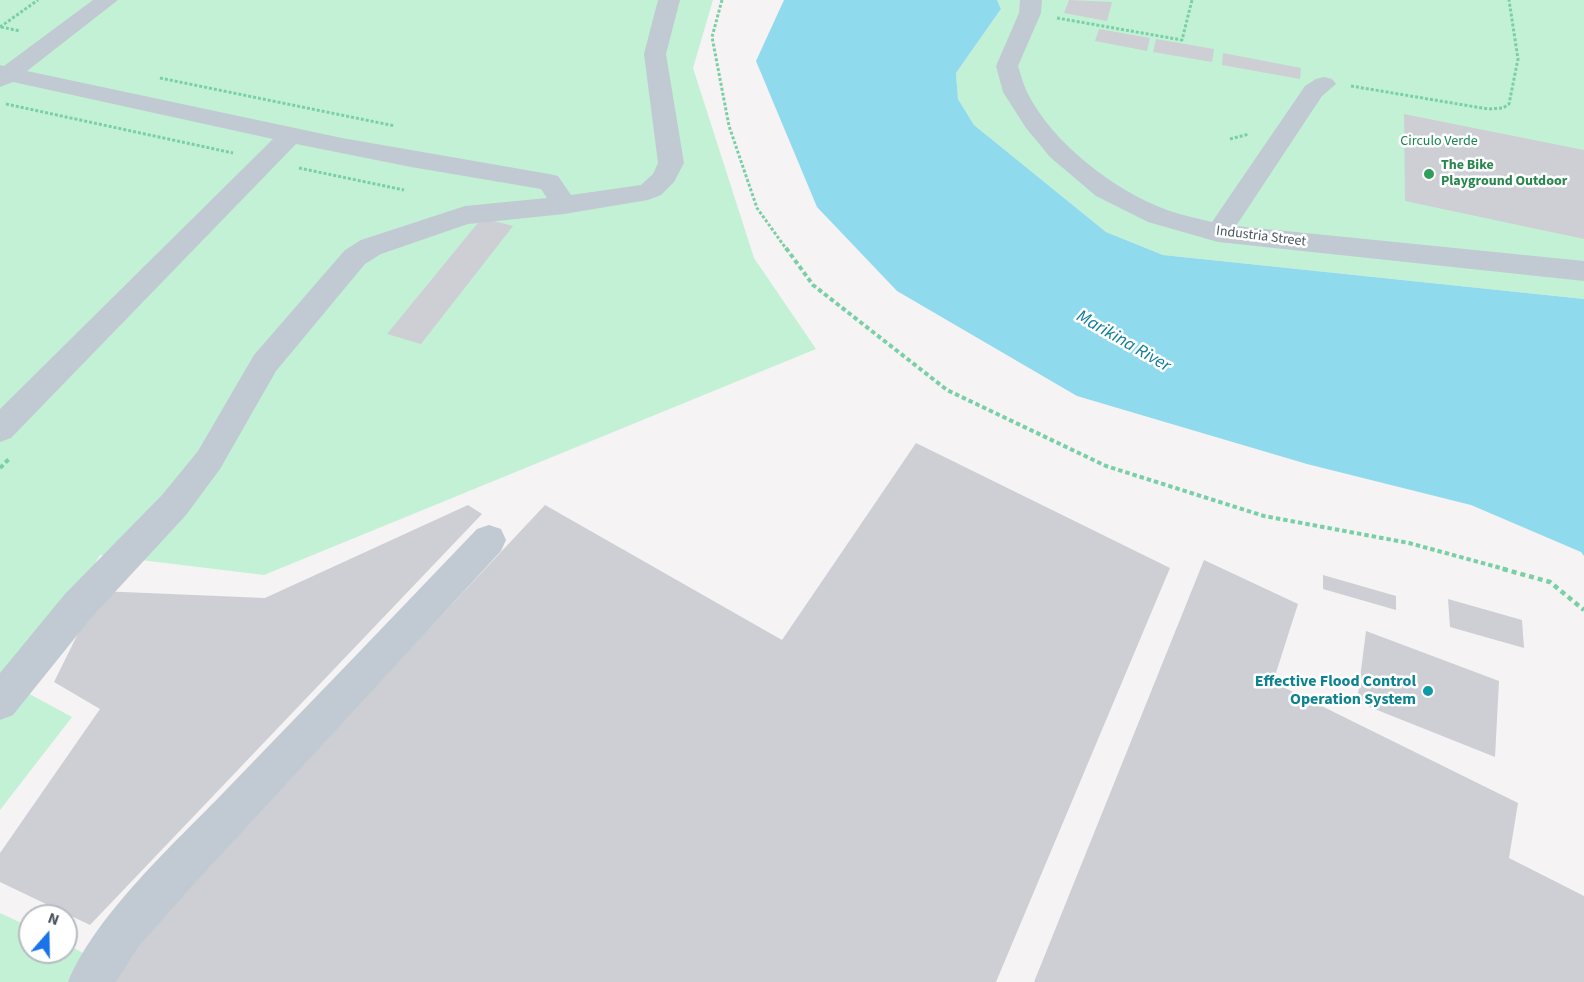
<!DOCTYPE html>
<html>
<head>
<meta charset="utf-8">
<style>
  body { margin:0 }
  #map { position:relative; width:1584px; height:982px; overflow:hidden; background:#f5f3f3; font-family:"Source Sans 3",sans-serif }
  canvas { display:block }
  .north { position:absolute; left:18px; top:904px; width:60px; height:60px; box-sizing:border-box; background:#fff; border:2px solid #b7bbc0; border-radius:50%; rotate:20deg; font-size:16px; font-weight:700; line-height:24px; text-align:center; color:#4a5661 }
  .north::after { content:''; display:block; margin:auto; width:21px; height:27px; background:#1a73e8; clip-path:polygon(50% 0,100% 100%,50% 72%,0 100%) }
</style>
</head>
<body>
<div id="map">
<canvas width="1584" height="982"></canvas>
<div class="north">N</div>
</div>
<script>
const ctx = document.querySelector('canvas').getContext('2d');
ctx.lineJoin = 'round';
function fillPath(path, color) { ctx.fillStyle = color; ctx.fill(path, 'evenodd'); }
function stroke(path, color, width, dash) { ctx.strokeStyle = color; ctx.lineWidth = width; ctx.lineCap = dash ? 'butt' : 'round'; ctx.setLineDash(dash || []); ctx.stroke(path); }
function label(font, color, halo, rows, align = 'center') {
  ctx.font = font + ' "Source Sans 3",sans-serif'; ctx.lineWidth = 5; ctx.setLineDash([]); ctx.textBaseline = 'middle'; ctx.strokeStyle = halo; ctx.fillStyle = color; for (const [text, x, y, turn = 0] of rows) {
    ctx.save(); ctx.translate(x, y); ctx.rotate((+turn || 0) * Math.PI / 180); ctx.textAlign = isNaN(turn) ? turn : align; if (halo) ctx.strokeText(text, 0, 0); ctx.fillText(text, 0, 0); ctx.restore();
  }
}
const green = new Path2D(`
  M 0,0 L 713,0 L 693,68 L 754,258 L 816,349 L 264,575 L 100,555 L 22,690 L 72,717 L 0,810 Z
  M 997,0 L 1584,0 L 1584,299 L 1163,255 L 1106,232 L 974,125 L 958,99 L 956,73 L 1001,9 Z
  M 0,913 L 30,927 L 30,952 L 66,952 L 66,944 L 87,955 L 68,982 L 0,982 Z`);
const water = new Path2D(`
  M 784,0 L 997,0 L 1001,9 L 956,73 L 958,99 L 974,125 L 1106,232 L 1163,255 L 1584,299 L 1584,556 L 1581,552 L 1471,505 L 1307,464 L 1077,396 L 897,291 L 817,207 L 756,61 Z`);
const building = new Path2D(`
  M 1069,0 L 1112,2 L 1107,21 L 1064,13 Z
  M 1099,29 L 1150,38 L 1147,51 L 1095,41 Z
  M 1156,39 L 1214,49 L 1212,62 L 1153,52 Z
  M 1223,53 L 1301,68 L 1300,79 L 1222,65 Z
  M 1404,114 L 1584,150 L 1584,239 L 1405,201 Z
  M 482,218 L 513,226 L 421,344 L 387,334 Z
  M 916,443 L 1170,568 L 996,982 L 102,982 L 108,971 L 545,505 L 782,640 Z
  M 468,505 L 482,514 L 90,925 L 0,882 L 0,853 L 100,709 L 54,682 L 99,591 L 265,598 Z
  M 1204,560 L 1298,604 L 1273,682 L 1518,803 L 1509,858 L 1584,896 L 1584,982 L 1034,982 Z
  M 1323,575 L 1396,596 L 1396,610 L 1323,589 Z
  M 1448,599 L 1522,620 L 1524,648 L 1450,627 Z
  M 1366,631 L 1499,681 L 1495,757 L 1357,702 Z`);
const pathFar2 = new Path2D(`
  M 722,0 L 712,37 L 729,126 L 757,208 L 787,250
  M 1057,18 L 1182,40 L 1192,0
  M 0,27 L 38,0
  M 1,27 L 20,31
  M 160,78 L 395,126
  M 1351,86 L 1488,109 L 1503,108 L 1509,104 L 1518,59 L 1509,0
  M 6,104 L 233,153
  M 1230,139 L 1249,134
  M 299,168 L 404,190`);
const pathFar1 = new Path2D(`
  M 786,248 L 813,285 L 947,390 L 1106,466 L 1264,516 L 1409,543 L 1508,570
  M 0,468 L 10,458`);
const path = new Path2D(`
  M 1503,569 L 1550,582 L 1584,610`);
const minor = new Path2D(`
  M 93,0 L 118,0 L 27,71 L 342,138 L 549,174 L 558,176 L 571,195 L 641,185 L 653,174 L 658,163 L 644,54 L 658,0 L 680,0 L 666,54 L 684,163 L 674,182 L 661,195 L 648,200 L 564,214 L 468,224 L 381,254 L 365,264 L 276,371 L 220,469 L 186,515 L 91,618 L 13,715 L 0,720 L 0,673 L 65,594 L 162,495 L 198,451 L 254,355 L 345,250 L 361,240 L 465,206 L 547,198 L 541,189 L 411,167 L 296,144 L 11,438 L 0,442 L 0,409 L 273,139 L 13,82 L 0,87 L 0,65 L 4,66 Z
  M 1020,0 L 1042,0 L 1041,13 L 1018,66 C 1021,75 1023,84 1027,92 C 1052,143 1115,191 1167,210 C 1181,215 1197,218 1212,222 L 1305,86 L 1316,79 L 1324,77 L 1332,79 L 1336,84 L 1322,96 L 1236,226 L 1584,261 L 1584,281 L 1218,242 L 1148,222 L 1096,196 L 1050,157 L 1026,128 L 1003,92 L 996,66 L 1019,13 Z
  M 489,525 L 501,529 L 506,540 L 501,551 L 192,886 L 138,947 L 116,982 L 68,982 C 96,914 174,844 225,791 C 309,704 393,617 477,529 Z`);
const markers = [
  [1429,174,6,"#2e9e5b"],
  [1428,691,6,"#0f9aa8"]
];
const farParknames = [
  ["Circulo Verde",1439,142]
];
const farLeisurenames = [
  ["The Bike",1441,166],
  ["Playground Outdoor",1441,182]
];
const farStreetnames = [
  ["Industria Street",1261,237,7]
];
const cultureNames = [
  ["Effective Flood Control",1416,682],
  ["Operation System",1416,700]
];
const waterNames = [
  ["Marikina River",1123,342,30]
];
fillPath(green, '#c3f1d5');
fillPath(water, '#90daee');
fillPath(building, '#cdcfd5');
stroke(pathFar2, '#7ad0a6', 3, [3, 2]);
stroke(pathFar1, '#7ad0a6', 4, [4.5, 3]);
stroke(path, '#7ad0a6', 4.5, [5, 4]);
fillPath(minor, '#c1cad2');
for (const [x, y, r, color] of markers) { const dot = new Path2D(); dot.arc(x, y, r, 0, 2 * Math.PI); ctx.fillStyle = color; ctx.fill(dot); stroke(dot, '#fff', 2); }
label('14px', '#17864f', '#fff', farParknames);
label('bold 14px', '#27864d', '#fff', farLeisurenames, 'left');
label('14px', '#4a5661', '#fff', farStreetnames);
label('bold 16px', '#0d838f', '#fff', cultureNames, 'right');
label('italic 18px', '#0c7c9b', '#fff', waterNames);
</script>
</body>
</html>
